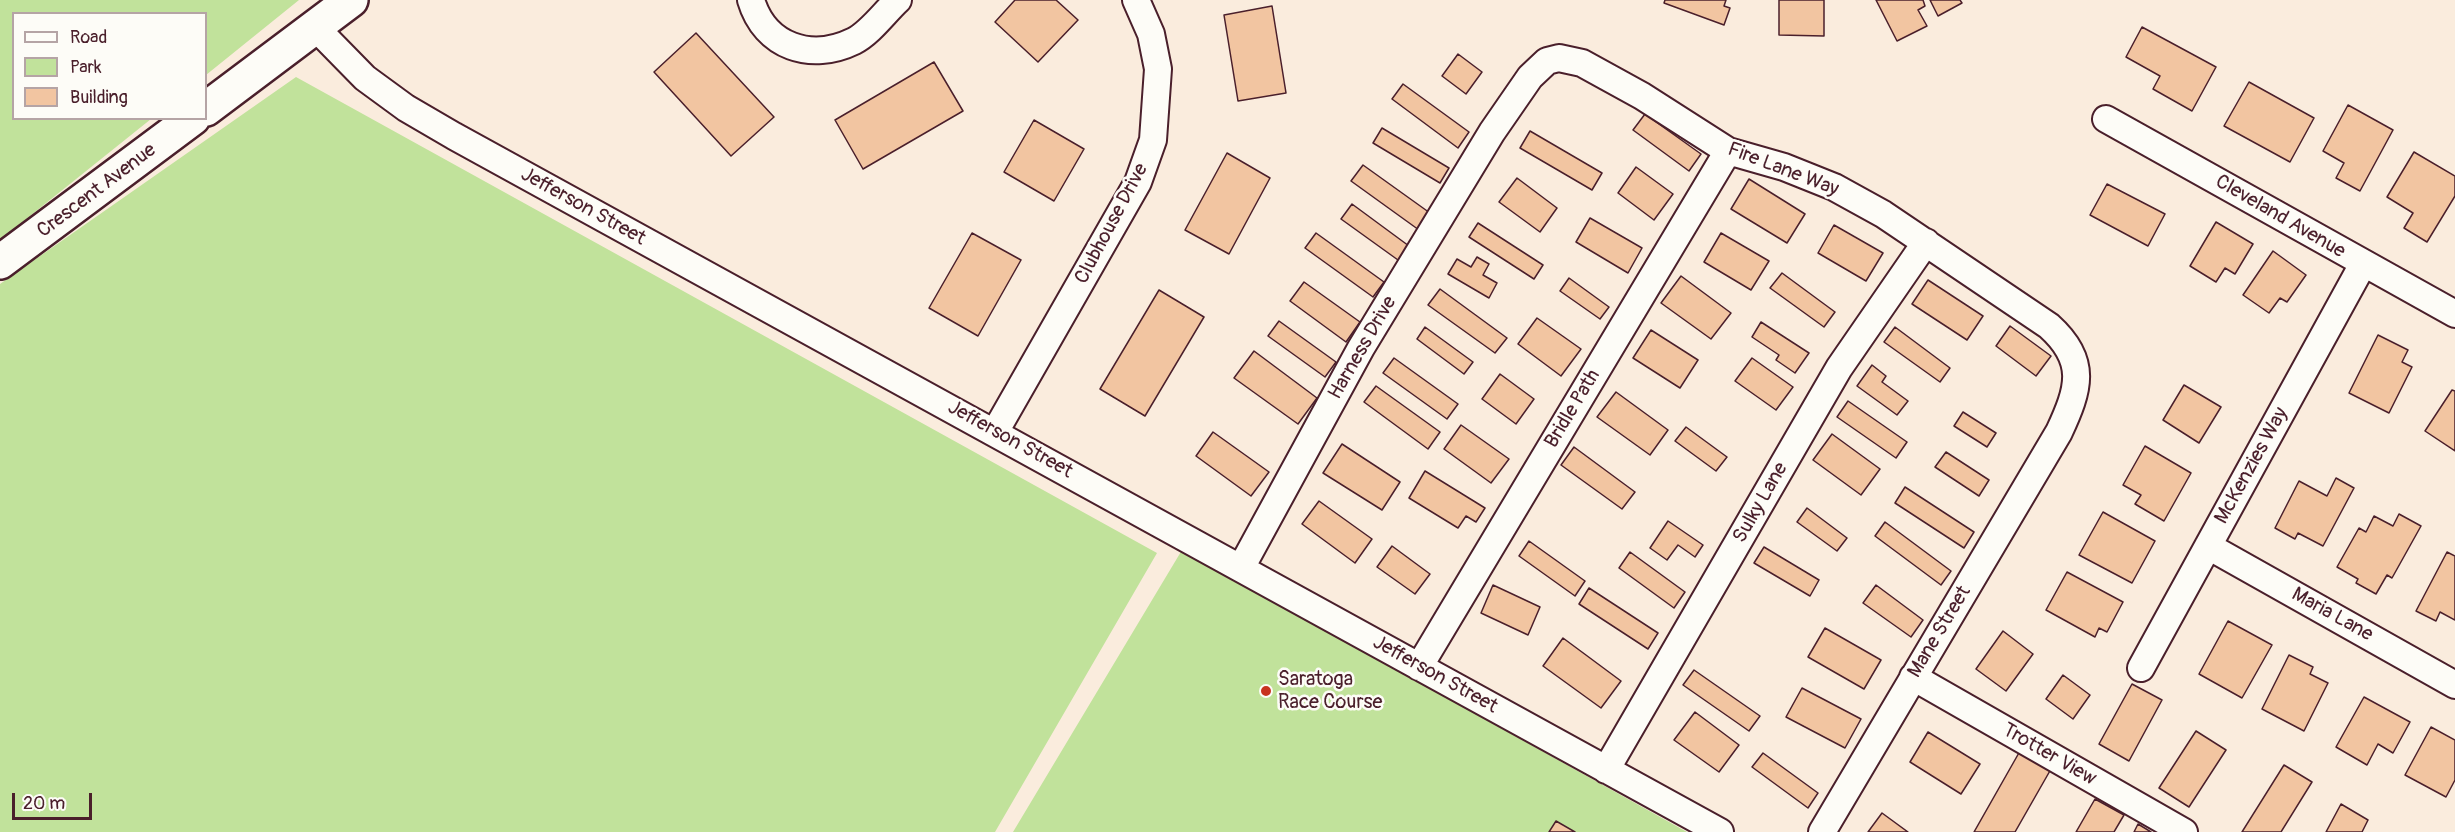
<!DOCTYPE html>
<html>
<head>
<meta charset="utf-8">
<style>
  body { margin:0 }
  #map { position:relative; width:2455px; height:832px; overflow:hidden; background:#faecdd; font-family:Pangolin,sans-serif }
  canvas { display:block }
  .legend { position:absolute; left:12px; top:12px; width:195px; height:108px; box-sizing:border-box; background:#fdfcf7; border:2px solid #b5a4a5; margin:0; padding:8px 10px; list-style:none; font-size:18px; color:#4a1f2b }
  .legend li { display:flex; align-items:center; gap:12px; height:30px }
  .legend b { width:30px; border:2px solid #b5a4a5 }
  .scale { position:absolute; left:12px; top:793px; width:80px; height:27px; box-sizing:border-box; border:3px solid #4a1f2b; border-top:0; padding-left:8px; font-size:18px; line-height:21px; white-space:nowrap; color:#4a1f2b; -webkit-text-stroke:4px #fdfcf7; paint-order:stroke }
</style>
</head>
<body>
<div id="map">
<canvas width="2455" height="832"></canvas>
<ul class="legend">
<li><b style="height:8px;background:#fdfcf7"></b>Road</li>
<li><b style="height:16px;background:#c1e29b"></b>Park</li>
<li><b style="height:16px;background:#f2c5a1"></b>Building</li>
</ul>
<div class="scale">20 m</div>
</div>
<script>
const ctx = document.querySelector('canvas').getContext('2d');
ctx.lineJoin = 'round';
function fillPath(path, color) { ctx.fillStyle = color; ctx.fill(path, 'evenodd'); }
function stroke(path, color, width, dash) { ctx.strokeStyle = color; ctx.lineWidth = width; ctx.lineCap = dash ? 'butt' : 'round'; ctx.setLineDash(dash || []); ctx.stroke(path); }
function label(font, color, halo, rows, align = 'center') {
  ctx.font = font + ' Pangolin,sans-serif'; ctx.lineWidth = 5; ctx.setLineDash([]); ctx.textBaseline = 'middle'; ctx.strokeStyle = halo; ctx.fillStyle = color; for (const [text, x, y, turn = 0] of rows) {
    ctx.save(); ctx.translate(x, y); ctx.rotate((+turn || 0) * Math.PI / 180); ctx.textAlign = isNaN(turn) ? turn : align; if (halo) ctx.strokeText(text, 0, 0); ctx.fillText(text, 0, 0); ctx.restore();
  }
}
const green = new Path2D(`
  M 0,0 L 299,0 L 206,75 L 206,14 L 14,14 L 14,118 L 151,119 L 0,240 Z
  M 296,77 L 1157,553 L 995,832 L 0,832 L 0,284 Z
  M 1182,550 L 1687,832 L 1013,832 Z`);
const building = new Path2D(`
  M 1015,0 L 1056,0 L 1078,20 L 1038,62 L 995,22 Z
  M 1665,0 L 1726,0 L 1724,6 L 1730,8 L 1724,25 L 1664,3 Z
  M 1779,0 L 1824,0 L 1824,36 L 1779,35 Z
  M 1876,0 L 1923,0 L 1925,6 L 1918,10 L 1927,26 L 1897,41 Z
  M 1930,0 L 1960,0 L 1962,3 L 1938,16 Z
  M 1272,6 L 1286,93 L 1238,101 L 1224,15 Z
  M 2142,27 L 2216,67 L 2192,111 L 2153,89 L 2160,76 L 2126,57 Z
  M 696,33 L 774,117 L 731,156 L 654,72 Z
  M 1458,54 L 1482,72 L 1466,94 L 1442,76 Z
  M 934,62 L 963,111 L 863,169 L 835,120 Z
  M 2249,82 L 2314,118 L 2290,162 L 2224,126 Z
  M 1403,84 L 1469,132 L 1458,148 L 1392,99 Z
  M 2348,105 L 2393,130 L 2360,191 L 2336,178 L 2344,163 L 2323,151 Z
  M 1645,114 L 1701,154 L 1689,171 L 1633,130 Z
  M 1034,120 L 1084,149 L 1054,201 L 1004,172 Z
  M 1382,128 L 1449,168 L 1440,183 L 1373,143 Z
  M 1530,131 L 1602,173 L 1592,190 L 1520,148 Z
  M 2414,152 L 2455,176 L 2455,196 L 2427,242 L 2404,228 L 2413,213 L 2387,197 Z
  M 1227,153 L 1270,178 L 1229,254 L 1185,230 Z
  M 1363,165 L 1430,213 L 1419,230 L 1351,181 Z
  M 1636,167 L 1673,194 L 1654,220 L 1618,193 Z
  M 1517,178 L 1557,208 L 1540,232 L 1499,202 Z
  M 1749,179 L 1805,214 L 1787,243 L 1731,209 Z
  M 2107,184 L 2165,214 L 2148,246 L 2090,215 Z
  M 1352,204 L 1409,246 L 1398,260 L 1341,219 Z
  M 1590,218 L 1642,248 L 1628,273 L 1576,242 Z
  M 2216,222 L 2253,244 L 2235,274 L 2225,268 L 2216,282 L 2190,266 Z
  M 1478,223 L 1543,265 L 1534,279 L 1469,237 Z
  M 1834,225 L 1883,253 L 1866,281 L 1818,253 Z
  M 972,233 L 1021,260 L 978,336 L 929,308 Z
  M 1316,233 L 1384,282 L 1373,297 L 1305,248 Z
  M 1721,233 L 1769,261 L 1751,290 L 1704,262 Z
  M 2273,251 L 2306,275 L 2287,302 L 2280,298 L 2269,313 L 2243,295 Z
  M 1477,257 L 1489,264 L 1483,275 L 1497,283 L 1489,298 L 1448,274 L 1457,259 L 1471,267 Z
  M 1782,273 L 1835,312 L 1824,327 L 1770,288 Z
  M 1681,276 L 1731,313 L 1711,339 L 1661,303 Z
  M 1569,278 L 1609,307 L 1600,319 L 1560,291 Z
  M 1928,280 L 1983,316 L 1967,340 L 1912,304 Z
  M 1304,282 L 1360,322 L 1346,342 L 1290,301 Z
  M 1440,289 L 1507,338 L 1495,353 L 1428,305 Z
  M 1159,290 L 1204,317 L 1145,416 L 1100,389 Z
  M 1537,318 L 1581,349 L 1561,376 L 1518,344 Z
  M 1279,321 L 1336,362 L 1325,377 L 1268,336 Z
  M 1761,322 L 1809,353 L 1795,373 L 1776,360 L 1779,355 L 1752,337 Z
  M 2010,326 L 2051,356 L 2036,376 L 1996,346 Z
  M 1425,327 L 1473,362 L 1464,374 L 1417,339 Z
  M 1895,327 L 1950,368 L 1940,382 L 1884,342 Z
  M 1651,330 L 1698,360 L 1680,388 L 1633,358 Z
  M 2378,335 L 2408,350 L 2402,362 L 2412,367 L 2389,413 L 2349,393 Z
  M 1254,351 L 1317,398 L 1298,424 L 1234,378 Z
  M 1394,358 L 1458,404 L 1447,419 L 1383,373 Z
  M 1752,358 L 1793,387 L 1776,410 L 1735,381 Z
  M 1872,365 L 1886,376 L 1882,382 L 1908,401 L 1897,415 L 1857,386 Z
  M 1500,374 L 1534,399 L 1516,424 L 1482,399 Z
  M 2184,385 L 2221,407 L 2199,443 L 2163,420 Z
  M 1376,386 L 1440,432 L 1428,449 L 1364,402 Z
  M 2452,390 L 2455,391 L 2455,451 L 2425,431 Z
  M 1616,392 L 1668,430 L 1650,455 L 1597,417 Z
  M 1848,401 L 1907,442 L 1896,458 L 1837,417 Z
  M 1963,412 L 1996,433 L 1987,447 L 1954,426 Z
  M 1461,425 L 1509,459 L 1491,483 L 1444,449 Z
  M 1686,427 L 1727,457 L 1716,471 L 1675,441 Z
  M 1213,432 L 1269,472 L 1251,496 L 1196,456 Z
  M 1832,434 L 1880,469 L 1861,495 L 1813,460 Z
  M 1342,444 L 1400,482 L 1382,510 L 1323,473 Z
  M 2145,446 L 2191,473 L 2164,521 L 2135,504 L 2141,495 L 2123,485 Z
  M 1574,447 L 1635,492 L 1622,509 L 1561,465 Z
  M 1946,452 L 1989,480 L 1979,496 L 1935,467 Z
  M 1425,471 L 1485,508 L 1476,522 L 1466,516 L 1458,528 L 1409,498 Z
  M 2336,478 L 2354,488 L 2323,546 L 2298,533 L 2295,539 L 2275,528 L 2299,481 L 2327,496 Z
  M 1905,487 L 1974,532 L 1964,548 L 1895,503 Z
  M 1319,501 L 1372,539 L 1355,563 L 1302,524 Z
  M 1807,508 L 1847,538 L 1837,551 L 1797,522 Z
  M 2103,512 L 2155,541 L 2132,583 L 2079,555 Z
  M 2399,514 L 2421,526 L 2392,578 L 2387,575 L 2376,594 L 2356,583 L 2358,579 L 2337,567 L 2359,528 L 2366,532 L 2374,516 L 2393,526 Z
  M 1668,521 L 1703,545 L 1695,557 L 1678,545 L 1667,560 L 1650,548 Z
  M 1885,522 L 1951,571 L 1941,585 L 1875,536 Z
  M 1529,541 L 1585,581 L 1575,596 L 1519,556 Z
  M 1392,546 L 1430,574 L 1415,594 L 1377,567 Z
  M 1764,547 L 1819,580 L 1810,596 L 1754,563 Z
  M 1630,552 L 1685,592 L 1674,608 L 1619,568 Z
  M 2447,552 L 2455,556 L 2455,620 L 2440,612 L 2436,621 L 2416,611 Z
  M 2067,572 L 2123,602 L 2107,632 L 2099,628 L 2095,637 L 2046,610 Z
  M 1493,585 L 1540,607 L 1528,635 L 1481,613 Z
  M 1876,585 L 1923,620 L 1911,637 L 1863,603 Z
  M 1589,588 L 1658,633 L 1648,649 L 1579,604 Z
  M 2228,621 L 2272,645 L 2242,698 L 2199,674 Z
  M 1825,628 L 1881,660 L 1864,689 L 1808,657 Z
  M 2003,631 L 2033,654 L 2006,691 L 1976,669 Z
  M 1563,638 L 1621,681 L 1601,708 L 1543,666 Z
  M 2289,655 L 2313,667 L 2310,674 L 2328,683 L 2304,731 L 2262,709 Z
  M 1694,670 L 1760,716 L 1749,731 L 1683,685 Z
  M 2063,675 L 2090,695 L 2073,719 L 2046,699 Z
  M 2132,684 L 2162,700 L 2129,761 L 2099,744 Z
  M 1802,688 L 1861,719 L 1845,748 L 1786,717 Z
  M 2364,697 L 2410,722 L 2393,753 L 2378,744 L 2367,765 L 2336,747 Z
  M 1695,712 L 1739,745 L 1719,772 L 1674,740 Z
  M 2431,727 L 2455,740 L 2455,780 L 2446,797 L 2405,775 Z
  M 2196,731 L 2226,750 L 2189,807 L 2159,788 Z
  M 1928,732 L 1980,764 L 1961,794 L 1910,762 Z
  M 2020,751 L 2051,769 L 2015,832 L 1974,832 Z
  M 1763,753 L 1818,793 L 1808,808 L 1752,767 Z
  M 2284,765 L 2312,782 L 2281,832 L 2242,832 Z
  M 2095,799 L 2124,815 L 2114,832 L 2076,832 Z
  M 2341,804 L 2368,820 L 2362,832 L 2326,832 Z
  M 1882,813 L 1908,832 L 1868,832 Z
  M 1556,821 L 1575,832 L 1549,832 Z
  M 2138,824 L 2151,832 L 2134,832 Z`);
const street = new Path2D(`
  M 751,0 C 765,47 811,62 854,41 C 870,33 885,12 898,0
  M 315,27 L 365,78 L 406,108 L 454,136 L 1720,832
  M 2106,119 L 2455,314
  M 995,432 L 1138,182 L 1153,140 L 1158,69 L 1151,34 L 1136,0
  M 2208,546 L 2455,685
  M 1241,568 L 1361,348 L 1492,132 L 1530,77 L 1547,61 L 1559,58 L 1582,63 L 1642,96 L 1728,151 L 1784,167 L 1834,187 L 1883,214 L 2049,326 C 2088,361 2079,389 2059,432 L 1822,832
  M 1419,667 L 1728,151
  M 2141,668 L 2363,264
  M 1913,677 L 2184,832
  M 1606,770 L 1839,368 L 1926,242`);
const secondary = new Path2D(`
  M 206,109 L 351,0
  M 0,262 L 193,118`);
const markers = [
  [1266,691,6,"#c8321e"]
];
const streetNames = [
  ["Fire Lane Way",1783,170,21],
  ["Crescent Avenue",97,191,-37],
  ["Jefferson Street",583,207,29],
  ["Cleveland Avenue",2280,217,30],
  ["Clubhouse Drive",1112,224,-62],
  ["Harness Drive",1363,348,-60],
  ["Bridle Path",1573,409,-59],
  ["Jefferson Street",1010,440,29],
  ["McKenzies Way",2252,466,-61],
  ["Sulky Lane",1761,503,-60],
  ["Maria Lane",2332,615,29],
  ["Mane Street",1940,632,-59],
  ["Jefferson Street",1435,675,29],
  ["Trotter View",2049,755,30]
];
const poiNames = [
  ["Saratoga",1278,680],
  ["Race Course",1278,703]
];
fillPath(green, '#c1e29b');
fillPath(building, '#f2c5a1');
stroke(building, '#4a1f2b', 1.5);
stroke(street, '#4a1f2b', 30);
stroke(secondary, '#4a1f2b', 38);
stroke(street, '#fdfcf7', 26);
stroke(secondary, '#fdfcf7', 33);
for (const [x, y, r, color] of markers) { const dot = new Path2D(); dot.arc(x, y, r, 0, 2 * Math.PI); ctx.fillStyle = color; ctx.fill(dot); stroke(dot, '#fdfcf7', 2); }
label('20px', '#4a1f2b', '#fdfcf7', streetNames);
label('20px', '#4a1f2b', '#fdfcf7', poiNames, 'left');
</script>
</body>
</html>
